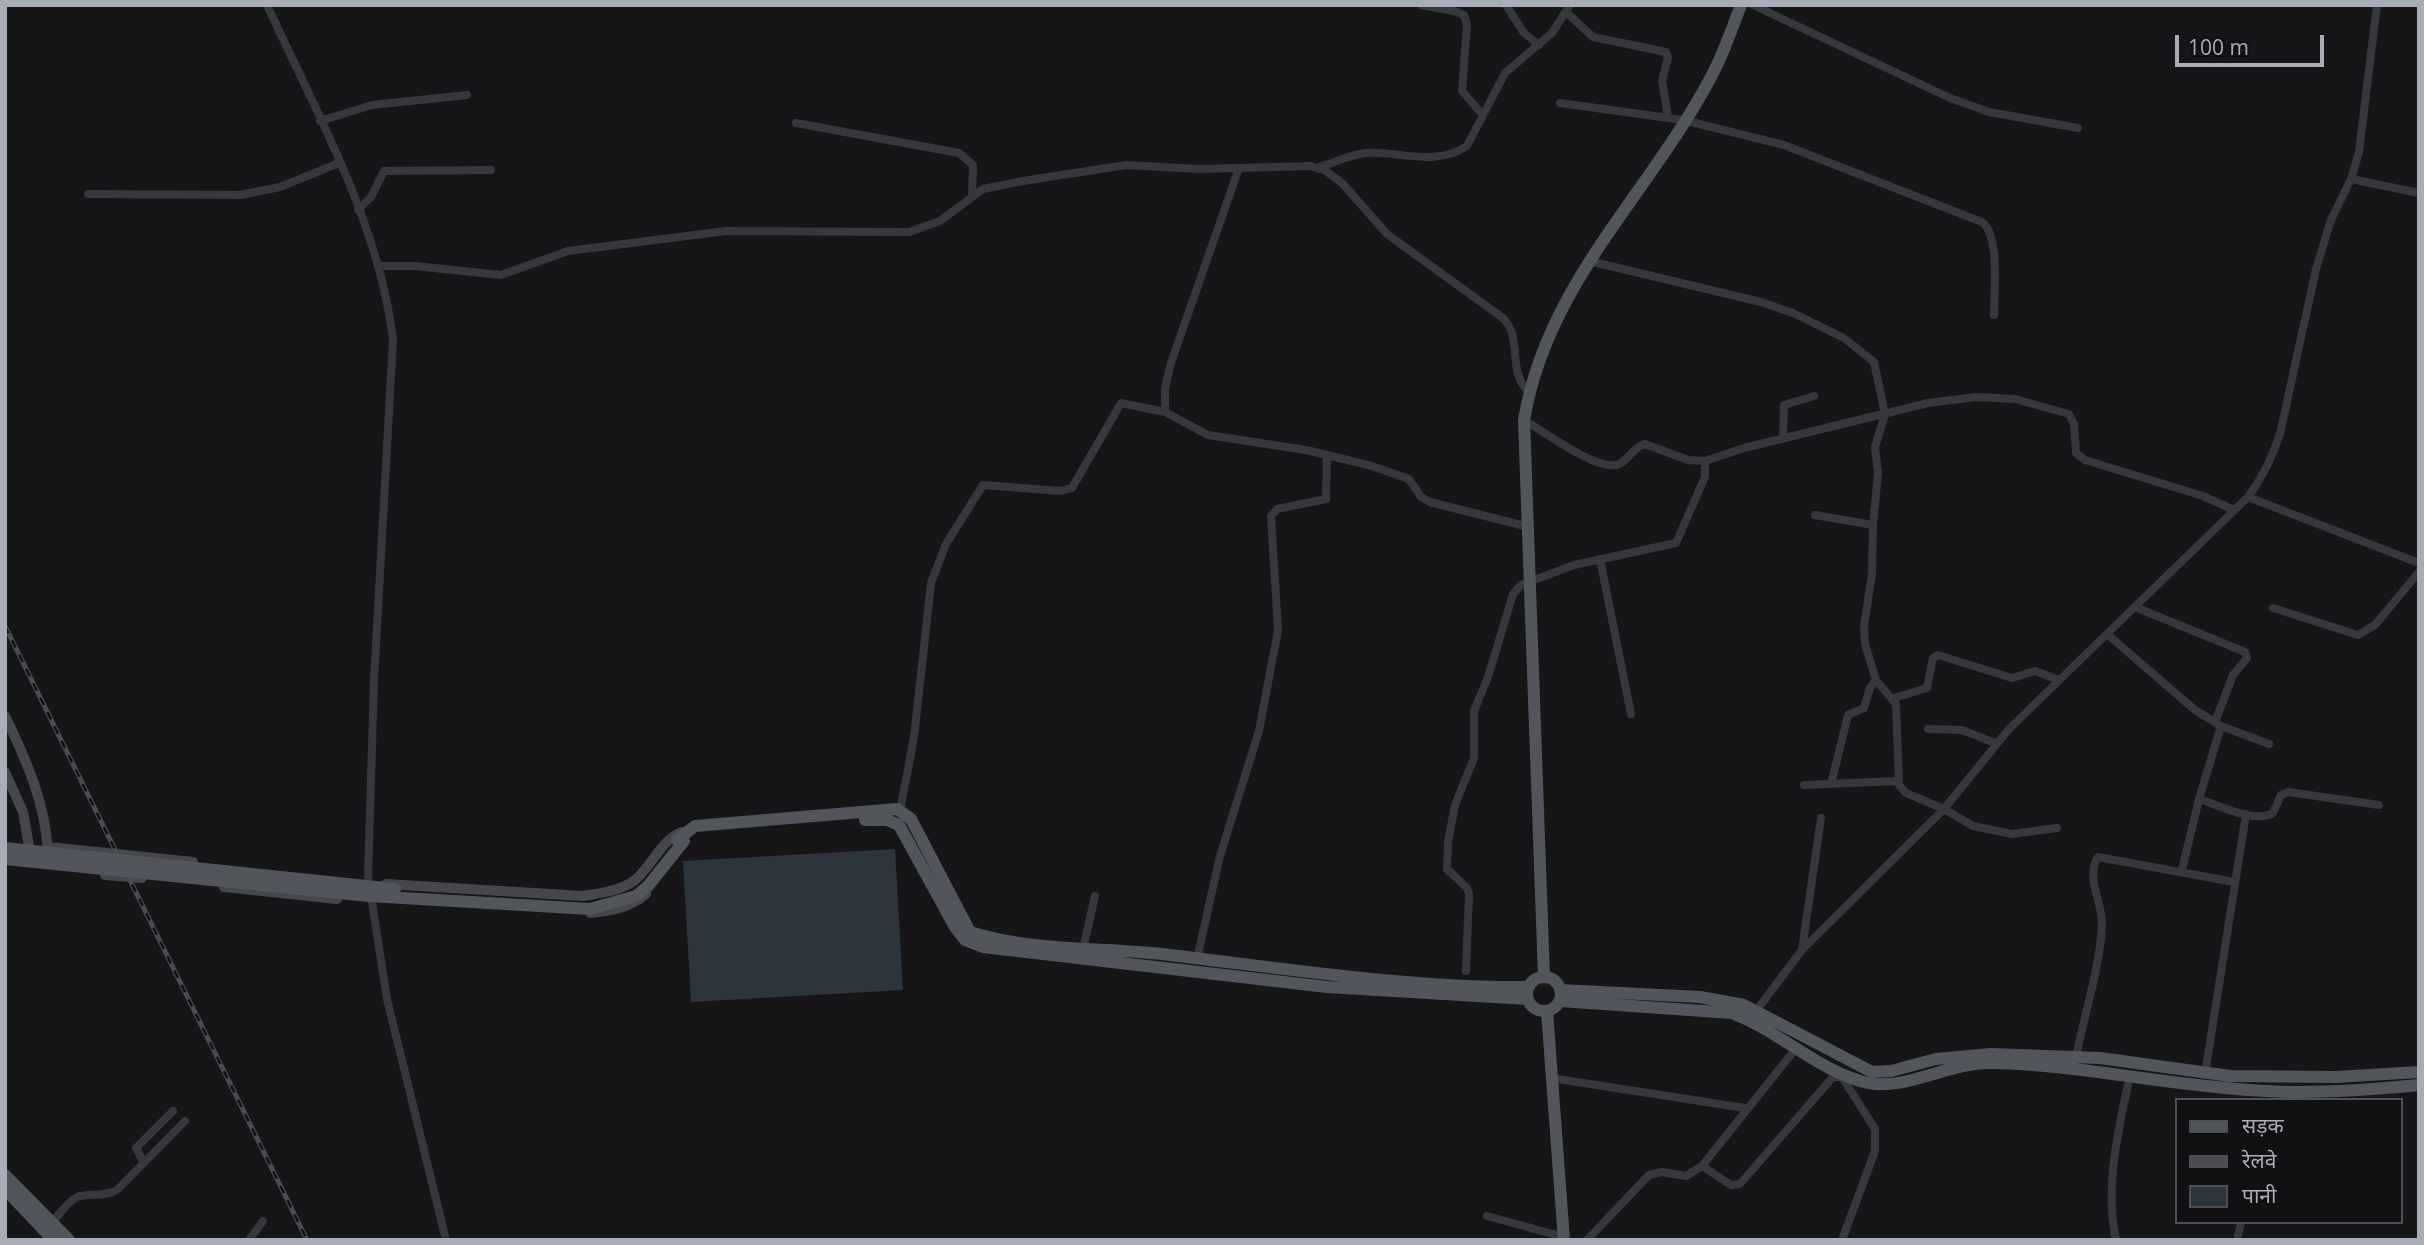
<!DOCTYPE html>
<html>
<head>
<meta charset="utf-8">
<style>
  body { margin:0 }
  #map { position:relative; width:2424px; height:1245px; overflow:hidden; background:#161618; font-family:"Open Sans","Noto Sans Devanagari",sans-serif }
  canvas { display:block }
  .frame { position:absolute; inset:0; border:7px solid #a8adb8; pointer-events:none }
  .legend { position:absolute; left:2175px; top:1098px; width:228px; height:126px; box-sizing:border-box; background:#111113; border:2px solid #4d4f55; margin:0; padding:9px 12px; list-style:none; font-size:21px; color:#a8adb8 }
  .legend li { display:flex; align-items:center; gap:14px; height:35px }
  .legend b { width:35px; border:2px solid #4d4f55 }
  .scale { position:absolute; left:2175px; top:35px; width:149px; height:32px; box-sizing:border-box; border:4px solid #a8adb8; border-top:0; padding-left:9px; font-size:21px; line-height:24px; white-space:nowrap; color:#a8adb8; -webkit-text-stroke:5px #111113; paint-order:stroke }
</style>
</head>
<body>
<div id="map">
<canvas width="2424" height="1245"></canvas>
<div class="frame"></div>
<ul class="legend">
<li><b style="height:9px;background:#53555c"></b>सड़क</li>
<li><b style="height:9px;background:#4a4c52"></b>रेलवे</li>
<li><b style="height:19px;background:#2c353c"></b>पानी</li>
</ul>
<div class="scale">100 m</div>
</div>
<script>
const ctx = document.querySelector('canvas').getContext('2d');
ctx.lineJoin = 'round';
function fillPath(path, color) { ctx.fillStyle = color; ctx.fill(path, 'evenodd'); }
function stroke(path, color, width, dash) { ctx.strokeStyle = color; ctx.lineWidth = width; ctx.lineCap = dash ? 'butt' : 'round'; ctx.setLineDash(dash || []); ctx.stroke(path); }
const water = new Path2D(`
  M 895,849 L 903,990 L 691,1002 L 683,861 Z`);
const street = new Path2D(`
  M 267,5 C 316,112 379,222 393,340 L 374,681 L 368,876 L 387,999 L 446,1240
  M 1421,5 L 1454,11 L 1464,15 L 1467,25 L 1462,91 L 1481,113
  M 1506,5 L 1524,33 L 1539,45
  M 1753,5 L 1950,98 L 1989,112 L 2078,128
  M 1566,12 L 1593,37 L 1666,52 L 1668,58 L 1662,81 L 1668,117
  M 1560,103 L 1683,120 L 1784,145 L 1982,222 C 2000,235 1994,293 1994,315
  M 320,121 L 372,105 L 467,95
  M 796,123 L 959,153 L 973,165 L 972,195
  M 1319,167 C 1334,163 1351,154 1366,153 C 1399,151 1436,167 1467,146 L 1505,73 L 1552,33 L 1570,5
  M 2351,179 L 2419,193
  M 88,194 L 240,195 L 280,187 L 339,163
  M 358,210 L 371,197 L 384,171 L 491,170
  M 1589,261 L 1761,302 L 1793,313 L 1844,338 L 1874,362 L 1885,414 L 1875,447 L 1878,473 L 1873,525 L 1872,573 L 1864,627 L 1865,644 L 1876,680 L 1896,704 L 1899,785 L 1906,793 L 1944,809 L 1973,826 L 2012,834 L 2057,828
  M 380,266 L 415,266 L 501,275 L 568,251 L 726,231 L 909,232 L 940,221 L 983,189 L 1023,181 L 1126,165 L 1200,169 L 1311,166 L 1326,171 L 1343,184 L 1387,234 L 1503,318 C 1524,340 1506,371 1529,392
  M 1165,412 L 1165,388 L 1171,363 L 1239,168
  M 1524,420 C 1543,431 1599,473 1619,464 C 1629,460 1633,447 1645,444 L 1688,460 L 1705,461 L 1744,448 L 1928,403 L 1976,397 L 2015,399 L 2069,414 L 2074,424 L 2076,453 L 2085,460 L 2203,496 L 2234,510
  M 1783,439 L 1784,405 L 1814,396
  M 2248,497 L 2419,563
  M 1815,515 L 1873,525
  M 1600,559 L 1631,714
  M 2135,607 L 2245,652 L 2247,658 L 2233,675 L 2215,722
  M 2273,608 L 2358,635 L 2375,625 L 2419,572
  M 2107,634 L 2195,710 L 2221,726 L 2269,744
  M 1894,698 L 1927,688 L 1933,658 L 1938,655 L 2012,678 L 2035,671 L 2059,680
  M 1928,729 L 1962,730 L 1995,743
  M 1831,784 L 1848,715 L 1864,708 L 1870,688 L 1876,680
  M 1804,785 L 1898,781
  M 2199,799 C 2219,805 2254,824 2273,813 L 2281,795 L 2288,792 L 2379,805
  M 900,811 L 914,737 L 931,583 L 946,544 L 983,485 L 1061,491 L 1072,488 L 1121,403 L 1165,412 L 1208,435 L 1306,450 L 1372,466 L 1409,479 L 1421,497 L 1430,502 L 1529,527
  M 2182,870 L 2199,799 L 2221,726
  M 1083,949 L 1095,896
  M 1802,950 L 1821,818
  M 1197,959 L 1220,856 L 1259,731 L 1278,630 L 1271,516 L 1277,509 L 1326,499 L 1327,455
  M 1466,971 L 1469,894 L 1467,888 L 1447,869 L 1448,842 L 1455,805 L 1474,758 L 1474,711 L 1488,677 L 1513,594 L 1521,585 L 1574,565 L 1676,543 L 1705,477 L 1705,461
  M 1756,1011 L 1802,950 L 1944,809 L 2009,729 L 2248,497 C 2263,477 2272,458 2280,434 L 2316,269 L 2331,220 L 2351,179 L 2359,152 L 2377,5
  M 2076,1057 C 2084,1016 2100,967 2102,925 C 2103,904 2085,877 2098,857 L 2234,882
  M 2205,1074 L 2246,814
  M 1551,1078 L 1745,1108
  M 144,1163 L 136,1148 L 173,1111
  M 1702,1166 L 1731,1185 L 1740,1184 L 1833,1077 L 1842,1077 L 1875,1129 L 1875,1151 L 1842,1240
  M 1487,1216 L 1564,1237
  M 52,1223 C 59,1215 67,1202 77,1197 C 90,1192 103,1198 117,1190 L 185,1121
  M 2238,1236 L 2241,1222
  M 249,1240 L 263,1221
  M 1587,1240 L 1649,1175 L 1662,1172 L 1686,1176 L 1702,1166 L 1797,1047
  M 2116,1240 C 2104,1186 2119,1128 2130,1075`);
const secondary = new Path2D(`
  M 5,716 C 26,759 46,805 48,853
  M 5,772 L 23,812 L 31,857
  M 49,847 L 193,862
  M 105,875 L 142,878
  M 386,884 L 583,896 C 600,893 621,891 635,880 C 652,866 661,840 682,832
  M 224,887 L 337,899
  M 590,913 C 612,911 629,908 646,894`);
const primary = new Path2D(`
  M 865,820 L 887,820 L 899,825 L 955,927 L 965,940 L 983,947 L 1327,987 L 1528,999
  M 677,840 L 695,826 L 897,809 L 911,819 L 970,932 C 1033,952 1104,947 1170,955 C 1289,969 1409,988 1529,987
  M 1544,977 L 1524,420 C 1547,282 1650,194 1712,75 C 1724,53 1732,28 1741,5
  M1527 994a17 17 0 1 1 34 0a17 17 0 1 1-34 0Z
  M 1560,990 L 1700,997 L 1744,1005 L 1872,1072 L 1891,1071 L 1936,1059 L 1991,1054 L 2100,1058 L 2230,1076 L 2336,1077 L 2419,1072
  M 1560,1001 L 1732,1013 C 1778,1030 1821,1073 1868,1083 C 1905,1091 1950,1062 1992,1063 C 2084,1065 2174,1087 2265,1091 C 2316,1094 2368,1090 2419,1085
  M 1547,1011 L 1564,1240
  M 5,1175 L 69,1240
  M 5,1189 L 53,1240`);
const rail = new Path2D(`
  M 5,626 L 307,1240`);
const primaryBridge = new Path2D(`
  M 5,848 L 395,889
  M 5,859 L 369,896 L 590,909 L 636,896 L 648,886 L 684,841`);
fillPath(water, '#2c353c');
stroke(street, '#37383d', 8);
stroke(secondary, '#45474d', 10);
stroke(primary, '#53555c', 12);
stroke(rail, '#4a4c52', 5);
stroke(rail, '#111113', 2.5, [8]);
stroke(primaryBridge, '#53555c', 12);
</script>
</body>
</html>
